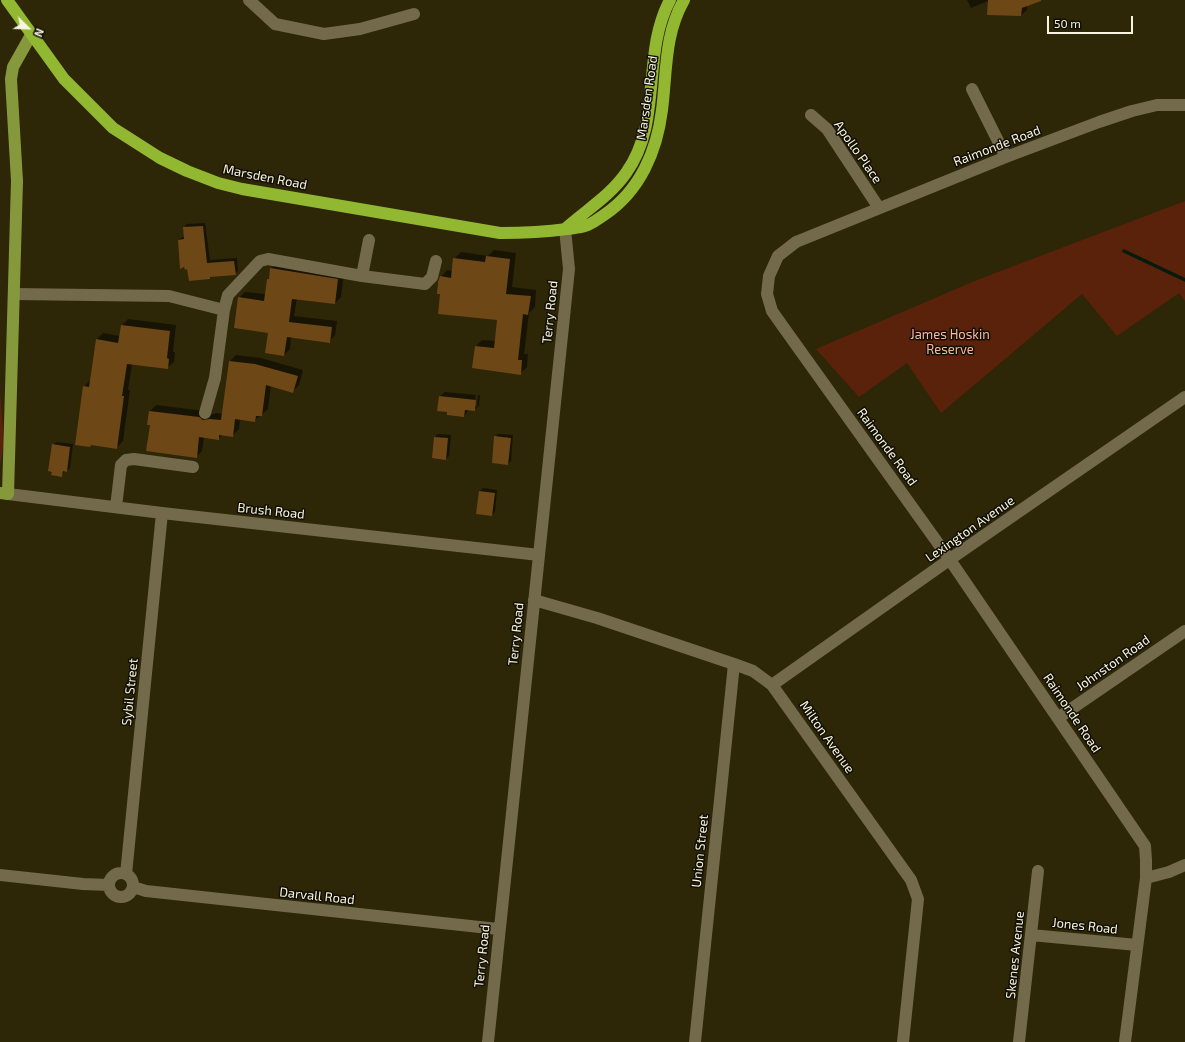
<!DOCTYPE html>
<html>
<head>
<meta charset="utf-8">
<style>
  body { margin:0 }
  #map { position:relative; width:1185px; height:1042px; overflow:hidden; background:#2d2607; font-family:"Exo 2",sans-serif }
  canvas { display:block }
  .north { position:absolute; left:8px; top:8px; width:40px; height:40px; -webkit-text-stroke:3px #120f04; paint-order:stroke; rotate:113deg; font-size:11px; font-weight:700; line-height:16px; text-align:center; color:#f8f4e2 }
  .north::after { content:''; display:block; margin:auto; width:14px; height:18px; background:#f8f4e2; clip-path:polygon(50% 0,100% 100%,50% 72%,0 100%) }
  .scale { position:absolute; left:1047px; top:16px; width:86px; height:18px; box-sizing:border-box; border:2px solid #f8f4e2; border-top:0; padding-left:5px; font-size:12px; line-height:14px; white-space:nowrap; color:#f8f4e2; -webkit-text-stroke:3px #120f04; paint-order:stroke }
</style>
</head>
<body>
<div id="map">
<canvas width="1185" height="1042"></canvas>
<div class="north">N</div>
<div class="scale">50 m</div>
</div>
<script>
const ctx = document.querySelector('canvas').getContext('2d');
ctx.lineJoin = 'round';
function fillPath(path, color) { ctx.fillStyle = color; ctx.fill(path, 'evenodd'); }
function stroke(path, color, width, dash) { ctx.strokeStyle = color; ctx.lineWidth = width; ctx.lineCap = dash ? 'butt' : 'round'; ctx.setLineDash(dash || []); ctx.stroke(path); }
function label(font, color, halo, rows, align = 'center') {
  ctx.font = font + ' "Exo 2",sans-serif'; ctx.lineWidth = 3; ctx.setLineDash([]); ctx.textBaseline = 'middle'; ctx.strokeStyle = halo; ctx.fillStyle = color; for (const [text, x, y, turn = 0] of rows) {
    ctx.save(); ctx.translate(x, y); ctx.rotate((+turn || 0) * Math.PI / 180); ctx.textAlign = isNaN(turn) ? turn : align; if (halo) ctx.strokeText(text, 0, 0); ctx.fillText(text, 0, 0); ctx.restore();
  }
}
const green = new Path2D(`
  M 1185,201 L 1185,301 L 1179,293 L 1117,336 L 1082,294 L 941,413 L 907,363 L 859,397 L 816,349 L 977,280 Z
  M 0,391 L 4,443 L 0,465 Z`);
const shadow = new Path2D(`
  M 967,0 L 1041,0 L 1027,5 L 1027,10 L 1021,15 L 988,1 L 971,8 Z
  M 205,223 L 210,260 L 237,258 L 238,271 L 235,274 L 211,276 L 210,278 L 187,268 L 179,240 L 182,237 L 185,237 L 184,227 L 187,224 Z
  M 494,250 L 516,253 L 512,287 L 536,290 L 535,307 L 529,313 L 524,354 L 528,354 L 527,367 L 520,374 L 476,346 L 482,340 L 496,341 L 498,319 L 441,293 L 441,277 L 447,270 L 453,271 L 454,259 L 461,252 L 488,256 Z
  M 277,262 L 344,274 L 341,297 L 335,303 L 297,298 L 294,316 L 337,321 L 335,335 L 329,342 L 291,337 L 290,349 L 284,355 L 269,332 L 239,298 L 245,292 L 265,294 L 268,279 L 270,277 L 271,269 Z
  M 128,319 L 176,325 L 173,352 L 175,352 L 174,362 L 167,368 L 132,364 L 128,390 L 130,390 L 123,441 L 116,448 L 84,387 L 90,380 L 96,340 L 103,333 L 120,336 L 122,325 Z
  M 236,355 L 261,358 L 303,370 L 299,385 L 293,391 L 271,385 L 268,409 L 254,421 L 240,419 L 239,429 L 232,436 L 223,434 L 218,439 L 204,437 L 202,451 L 196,457 L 151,424 L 150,411 L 156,405 L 205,411 L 210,415 L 217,413 L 223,414 L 230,361 Z
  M 445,392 L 476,395 L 474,406 L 477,406 L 478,395 L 480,396 L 479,405 L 475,410 L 469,409 L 468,411 L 464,416 L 448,411 L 440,396 Z
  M 438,434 L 451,435 L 449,456 L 446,459 L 433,457 L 435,437 Z
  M 498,434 L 513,435 L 511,461 L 508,464 L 495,437 Z
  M 56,442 L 73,444 L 70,468 L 67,471 L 65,470 L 62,476 L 53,471 L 53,445 Z
  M 483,488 L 497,490 L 495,512 L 492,515 L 480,491 Z`);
const stream = new Path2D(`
  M 1124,251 L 1185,280`);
const building = new Path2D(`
  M 988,0 L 1041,0 L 1041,1 L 1022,8 L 1021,16 L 987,15 Z
  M 203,226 L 207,263 L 234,261 L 236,275 L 210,277 L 210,279 L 189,281 L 187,269 L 185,270 L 184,267 L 180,269 L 178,240 L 184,239 L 183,227 Z
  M 486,256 L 510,259 L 506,294 L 531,296 L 528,315 L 523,314 L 518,360 L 522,360 L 521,375 L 472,368 L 475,346 L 494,348 L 497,320 L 438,314 L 440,294 L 437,294 L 438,282 L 440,276 L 451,278 L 453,258 L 485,262 Z
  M 270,268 L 338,279 L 335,304 L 292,299 L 289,322 L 332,327 L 330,343 L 287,337 L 284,356 L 265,353 L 268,333 L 234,328 L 238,297 L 264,301 L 267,279 L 269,279 Z
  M 121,325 L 170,331 L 167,358 L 169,359 L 168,369 L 127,364 L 122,396 L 124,396 L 117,449 L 91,445 L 90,447 L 75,445 L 83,386 L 89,387 L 96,339 L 118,343 Z
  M 229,361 L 255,364 L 298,376 L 293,393 L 266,385 L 262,416 L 256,416 L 255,422 L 235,419 L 233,437 L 219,435 L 219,440 L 199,437 L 197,458 L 146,451 L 150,425 L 147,425 L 149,411 L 199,417 L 203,420 L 210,419 L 221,420 Z
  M 439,396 L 476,400 L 475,411 L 465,410 L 464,417 L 447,415 L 447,412 L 437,411 Z
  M 494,436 L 511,438 L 508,465 L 492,463 Z
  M 434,437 L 448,438 L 446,460 L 432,458 Z
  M 52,444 L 70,447 L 67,472 L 63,471 L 62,477 L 51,475 L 52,472 L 48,471 Z
  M 479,491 L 495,493 L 492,516 L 476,514 Z`);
const minor = new Path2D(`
  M 249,0 L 275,24 L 324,34 L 360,29 L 414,14
  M 972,89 L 1006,157
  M 811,115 L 827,129 L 879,208
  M 362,276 L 369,240
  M 14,294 L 169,296 L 224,310
  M 205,413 L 215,378 L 224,310 L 228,295 L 260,261 L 268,259 L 362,276 L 425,284 L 432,277 L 436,261
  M 8,494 L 162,513 L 539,555
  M 116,507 L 121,465 L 126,460 L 134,459 L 193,467
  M 534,600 L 597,618 L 734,664 L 753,671 L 772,685 L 911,880 L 918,899 L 903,1042
  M 772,685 L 956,555 L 1185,397
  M 1058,718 L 1185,631
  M109 885a12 12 0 1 1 24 0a12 12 0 1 1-24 0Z
  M 126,874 L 162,513
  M 0,875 L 83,884 L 109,885
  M 1146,878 L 1169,872 L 1185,865
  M 133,887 L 146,891 L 498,929
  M 1031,935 L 1137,945
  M 488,1042 L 569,269 L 565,229
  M 695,1042 L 734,664
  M 1019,1042 L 1038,871
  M 1125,1042 L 1146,878 L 1146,860 L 1145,846 L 950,560 L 784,328 L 772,311 L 767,294 L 769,276 L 778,256 L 796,242 L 1006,157 L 1099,122 L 1132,111 L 1157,105 L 1185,105`);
const major = new Path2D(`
  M 0,493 L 8,494 L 17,181 L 11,79 L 13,67 L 31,35`);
const highway = new Path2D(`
  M 7,0 L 64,79 L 113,128 L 160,158 L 187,171 L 218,183 L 242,189 L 500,233 C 523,233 545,232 567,229 C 573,228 580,228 585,226 C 592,224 598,219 604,215 C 640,191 657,151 662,110 C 667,72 664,35 684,0
  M 565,229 C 586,210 610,196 626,173 C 663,122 641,54 670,0`);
const streetNames = [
  ["Marsden Road",647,98,-82],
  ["Raimonde Road",997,146,-21],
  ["Apollo Place",858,152,55],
  ["Marsden Road",265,177,11],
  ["Terry Road",550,312,-84],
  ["Raimonde Road",887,447,54],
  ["Brush Road",271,511,6],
  ["Lexington Avenue",970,529,-35],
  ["Terry Road",516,634,-84],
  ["Johnston Road",1113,663,-35],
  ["Sybil Street",130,692,-84],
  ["Raimonde Road",1072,713,56],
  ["Milton Avenue",827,737,55],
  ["Union Street",700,851,-84],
  ["Darvall Road",317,896,6],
  ["Jones Road",1085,926,6],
  ["Skenes Avenue",1015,955,-84],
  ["Terry Road",482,956,-84]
];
const parkNames = [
  ["James Hoskin",950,335],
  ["Reserve",950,350]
];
fillPath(green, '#5b220b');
fillPath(shadow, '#0007');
stroke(stream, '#051b0c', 3.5);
fillPath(building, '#6e4716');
stroke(minor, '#726a4a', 12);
stroke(major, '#85993c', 12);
stroke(highway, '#92b832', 12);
label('13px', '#f8f4e2', '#120f04', streetNames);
label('13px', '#f8b8a2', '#120f04', parkNames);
</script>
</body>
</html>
